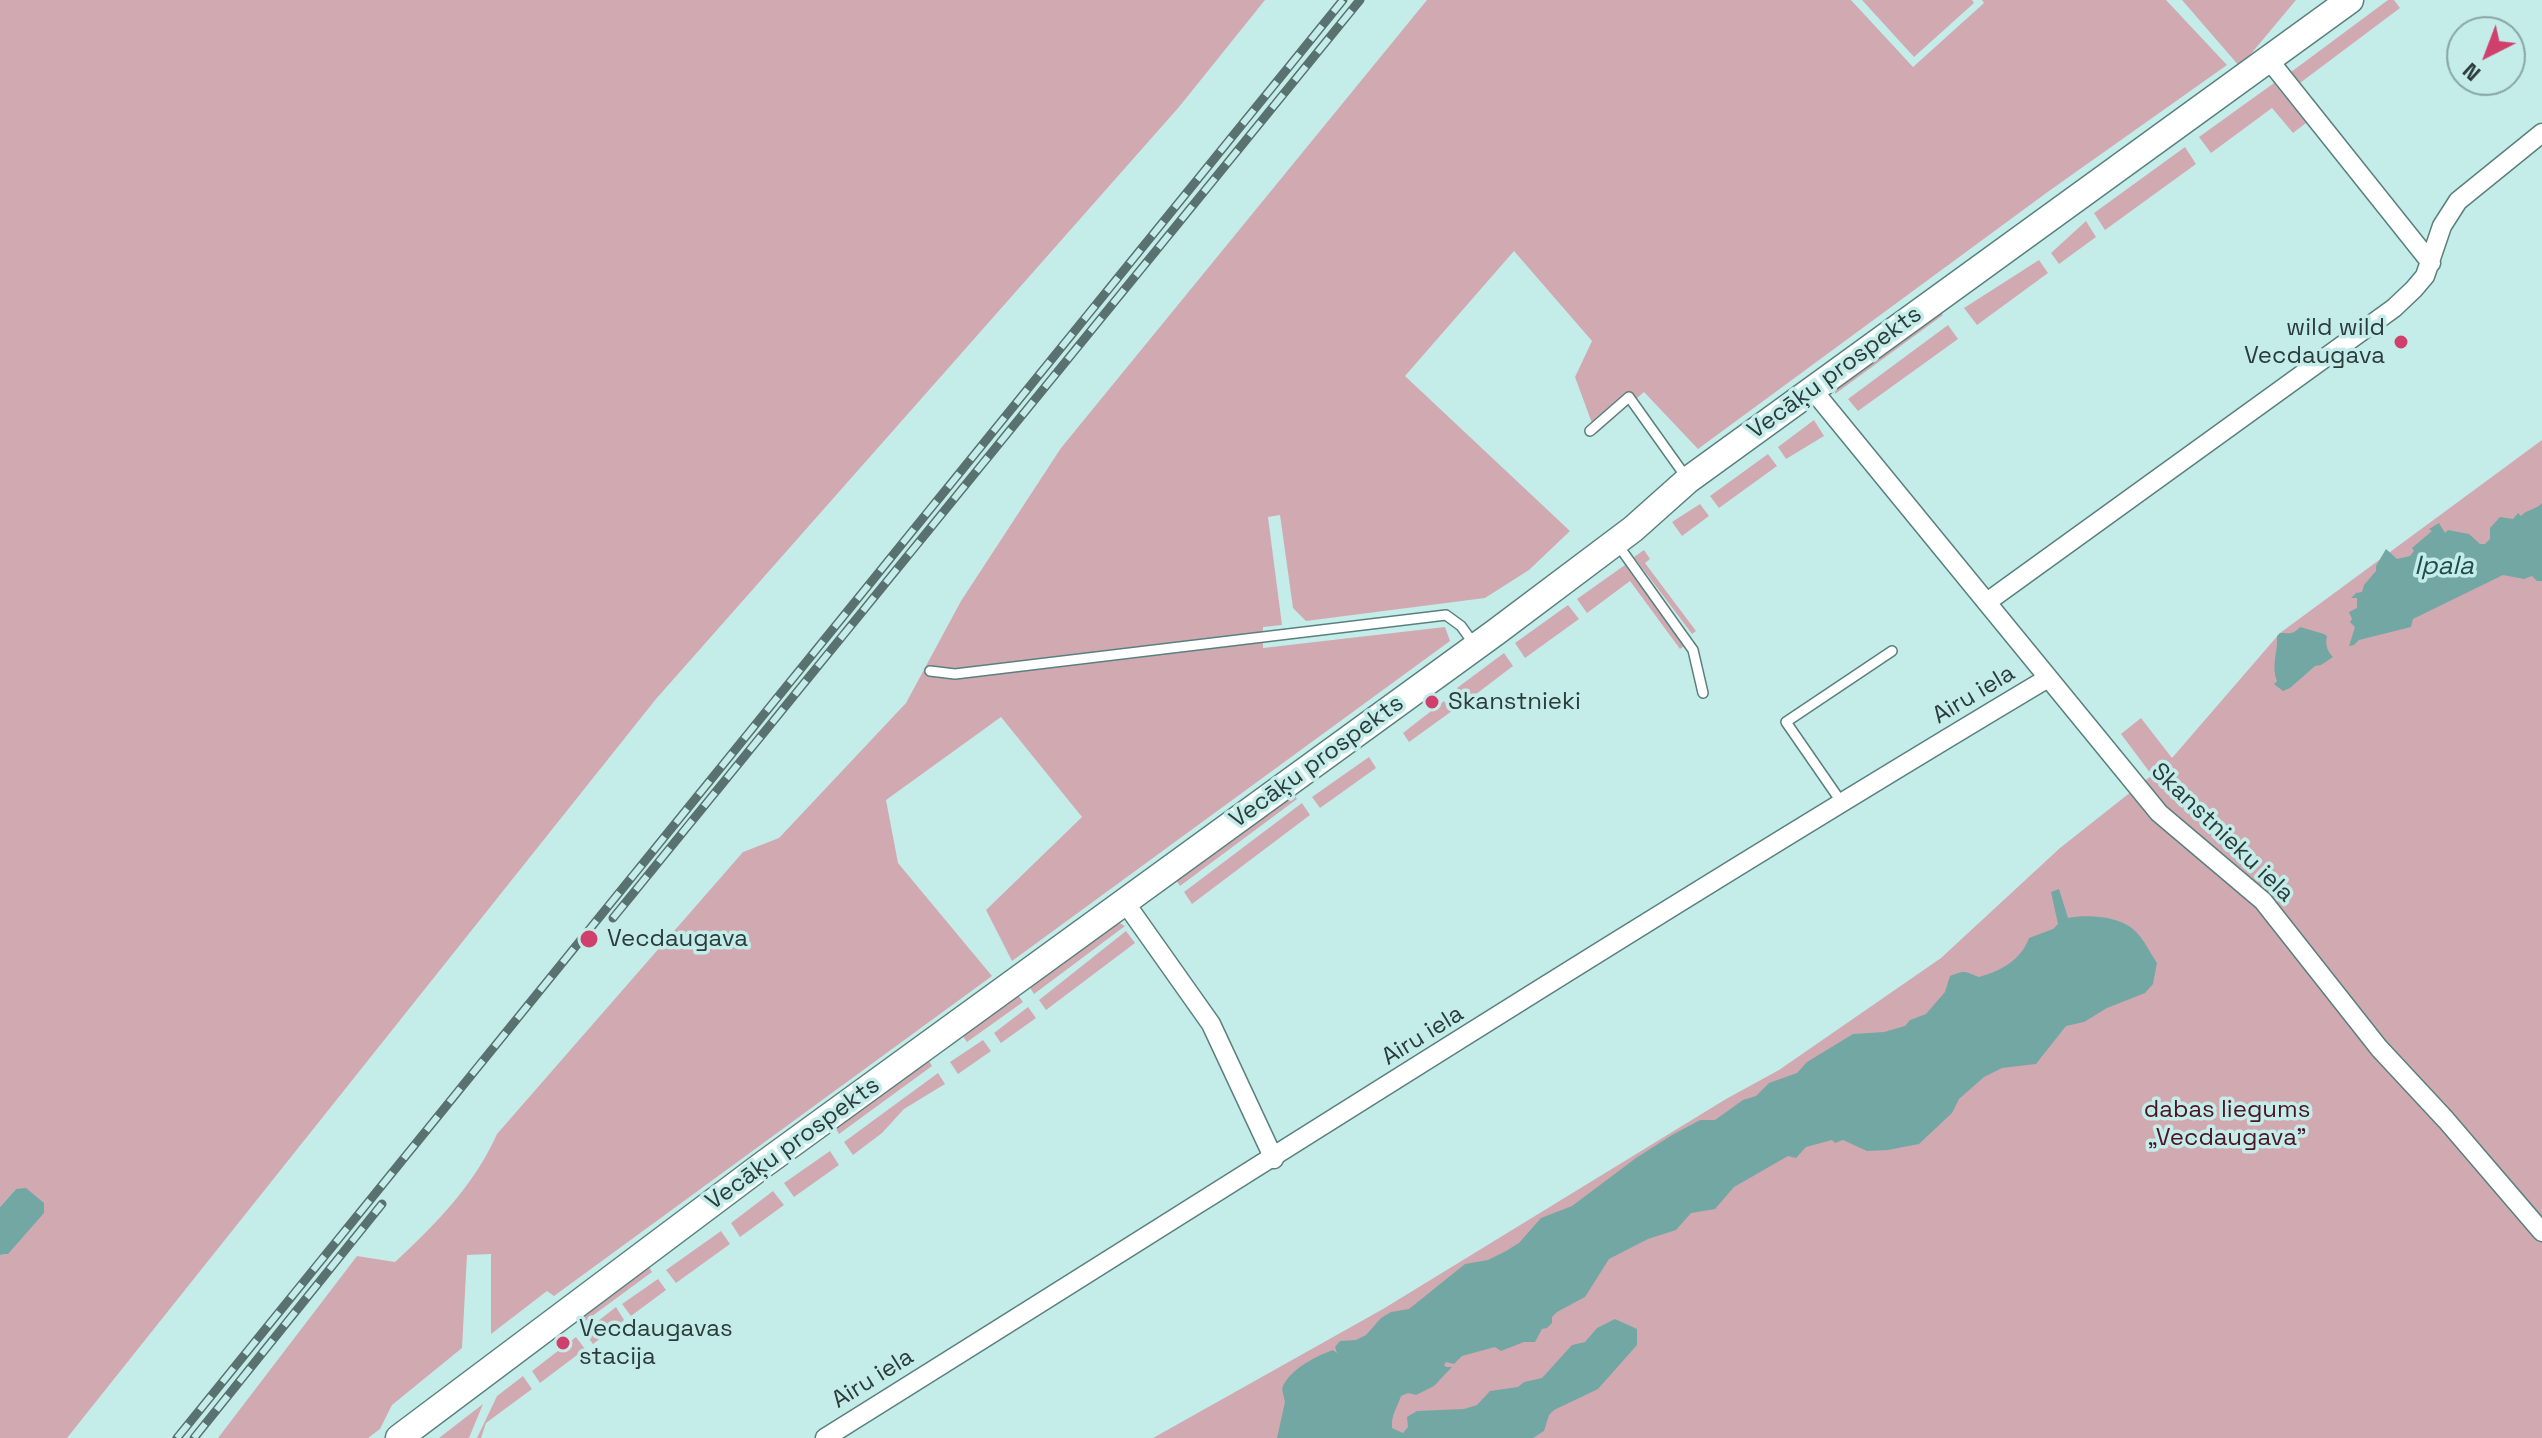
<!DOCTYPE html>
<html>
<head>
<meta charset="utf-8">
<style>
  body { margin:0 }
  #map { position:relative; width:2542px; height:1438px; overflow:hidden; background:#c4edea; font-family:"Space Grotesk",sans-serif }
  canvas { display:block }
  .north { position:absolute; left:2446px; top:16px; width:80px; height:80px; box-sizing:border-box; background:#c4edea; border:2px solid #87a6a4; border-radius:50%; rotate:222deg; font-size:22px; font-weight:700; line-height:32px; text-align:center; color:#2b3c3b }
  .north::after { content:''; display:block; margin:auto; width:28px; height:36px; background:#cf416c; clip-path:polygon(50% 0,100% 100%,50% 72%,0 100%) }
</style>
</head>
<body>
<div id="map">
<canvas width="2542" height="1438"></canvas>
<div class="north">N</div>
</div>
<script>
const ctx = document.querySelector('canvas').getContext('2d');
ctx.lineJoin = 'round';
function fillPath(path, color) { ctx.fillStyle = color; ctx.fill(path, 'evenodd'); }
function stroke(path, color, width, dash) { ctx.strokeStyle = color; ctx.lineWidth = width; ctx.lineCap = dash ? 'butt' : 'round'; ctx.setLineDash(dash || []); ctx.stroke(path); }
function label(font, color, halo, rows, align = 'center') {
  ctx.font = font + ' "Space Grotesk",sans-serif'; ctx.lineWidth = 7; ctx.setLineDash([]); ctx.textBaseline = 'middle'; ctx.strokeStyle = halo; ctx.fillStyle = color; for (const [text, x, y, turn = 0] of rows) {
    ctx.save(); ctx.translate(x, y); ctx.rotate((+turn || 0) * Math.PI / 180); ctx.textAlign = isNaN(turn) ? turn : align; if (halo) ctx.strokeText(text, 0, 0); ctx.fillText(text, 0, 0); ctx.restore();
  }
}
const green = new Path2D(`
  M 0,0 L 1265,0 L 1179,107 L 656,699 L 67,1438 L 0,1438 L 0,1255 L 8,1254 L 16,1189 L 0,1207 Z
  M 1427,0 L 1851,0 L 1913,67 L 1984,3 L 1982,0 L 2166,0 L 2227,65 L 2049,191 L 1698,449 L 1644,392 L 1596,434 L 1575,377 L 1592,341 L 1514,251 L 1405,376 L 1570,531 L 1529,570 L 1485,598 L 1306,621 L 1293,608 L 1280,515 L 1268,517 L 1282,625 L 1263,627 L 1263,648 L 1445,627 L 1450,641 L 1012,961 L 986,910 L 1082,817 L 1001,717 L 886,800 L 898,863 L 992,976 L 554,1296 L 547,1291 L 491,1334 L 491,1254 L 467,1255 L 462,1348 L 392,1405 L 380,1429 L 368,1438 L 218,1438 L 357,1256 L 395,1262 C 435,1225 475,1184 497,1134 L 743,852 L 779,838 L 906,703 L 961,601 L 1061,448 Z
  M 1862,0 L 1972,0 L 1974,3 L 1914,57 Z
  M 2182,0 L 2296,0 L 2240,67 Z
  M 2388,0 L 2394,0 L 2400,8 L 2300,83 L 2291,72 Z
  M 2274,83 L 2306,123 L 2293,133 L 2272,108 L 2211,153 L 2199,137 Z
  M 2185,147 L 2196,164 L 2105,230 L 2094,213 Z
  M 2086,221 L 2096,237 L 2059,264 L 2051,253 Z
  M 2039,260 L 2048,273 L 1977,325 L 1964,308 Z
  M 1940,311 L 1943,315 L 1835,394 L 1835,390 Z
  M 1948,325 L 1958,339 L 1858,411 L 1848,399 Z
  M 1814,420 L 1824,436 L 1786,459 L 1778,447 Z
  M 2542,440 L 2542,1438 L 1153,1438 L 1383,1309 L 1726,1099 L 1779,1070 L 1941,958 L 2060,848 L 2170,761 L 2151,774 L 2121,734 L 2141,718 L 2172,758 L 2280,633 Z
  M 1768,454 L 1777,466 L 1719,508 L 1710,496 Z
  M 1700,504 L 1709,516 L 1682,536 L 1672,522 Z
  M 1644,550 L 1650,559 L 1645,563 L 1696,631 L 1692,634 L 1634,557 Z
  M 1625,565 L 1684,646 L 1680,649 L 1630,581 L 1587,613 L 1577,599 Z
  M 1568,605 L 1579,619 L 1525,658 L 1515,643 Z
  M 1504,653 L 1513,666 L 1467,701 L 1457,688 Z
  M 1444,701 L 1452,711 L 1409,742 L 1403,733 Z
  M 1369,757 L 1376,768 L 1320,808 L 1312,797 Z
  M 1292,791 L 1297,799 L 1180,886 L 1176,880 Z
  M 1302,803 L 1310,815 L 1192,904 L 1184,892 Z
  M 1116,921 L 1125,926 L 1034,994 L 1029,986 Z
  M 1126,931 L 1135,943 L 1046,1010 L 1039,1000 Z
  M 1018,995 L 1023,1002 L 967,1042 L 962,1035 Z
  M 1028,1007 L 1036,1018 L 1001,1043 L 994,1033 Z
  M 983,1040 L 991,1051 L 958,1074 L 950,1062 Z
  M 929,1061 L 932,1066 L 839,1134 L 836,1129 Z
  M 938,1073 L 945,1084 L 904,1109 L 882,1133 L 853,1155 L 844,1142 Z
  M 830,1151 L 839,1165 L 794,1197 L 784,1183 Z
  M 773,1191 L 784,1205 L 740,1237 L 731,1223 Z
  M 721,1231 L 730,1244 L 676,1283 L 666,1270 Z
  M 648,1266 L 652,1272 L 580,1325 L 574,1318 Z
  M 658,1279 L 666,1290 L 631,1316 L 622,1304 Z
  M 616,1307 L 624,1320 L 593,1344 L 584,1332 Z
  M 576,1337 L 585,1349 L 540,1383 L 532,1371 Z
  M 523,1376 L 532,1389 L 486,1423 L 481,1438 L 477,1438 L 497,1396 Z
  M 483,1404 L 469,1438 L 439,1438 Z`);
const water = new Path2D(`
  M 2542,503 L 2542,581 L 2537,581 L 2532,576 L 2524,579 L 2503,575 L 2413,619 L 2411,627 L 2359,640 L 2354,645 L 2349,646 L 2355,627 L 2350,622 L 2352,619 L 2349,612 L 2357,608 L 2357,598 L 2351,598 L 2356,593 L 2362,592 L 2364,585 L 2376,571 L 2376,566 L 2386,549 L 2397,559 L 2410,556 L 2414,551 L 2412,548 L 2432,531 L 2429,529 L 2439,523 L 2445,533 L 2448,530 L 2469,534 L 2480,544 L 2485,544 L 2490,539 L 2490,528 L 2500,517 L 2513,519 L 2518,513 L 2521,516 C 2527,509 2536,510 2542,503 Z
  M 2300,627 L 2324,634 L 2327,636 C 2325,645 2327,651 2333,657 L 2321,665 L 2315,666 L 2290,688 L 2283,691 L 2274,684 L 2277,681 C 2271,665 2278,652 2277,636 L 2280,633 C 2289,633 2293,635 2300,627 Z
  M 2059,889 L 2068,918 C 2086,914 2121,916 2135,931 C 2144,939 2150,953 2157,963 L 2153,984 L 2145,993 L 2107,1008 L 2084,1022 L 2066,1026 L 2036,1064 L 2002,1068 L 1984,1077 L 1959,1099 L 1952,1113 L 1919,1144 L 1888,1150 L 1867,1151 L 1843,1140 L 1835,1143 L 1832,1140 L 1806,1147 L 1796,1158 L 1788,1156 L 1734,1187 L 1715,1209 L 1691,1213 L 1676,1230 L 1648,1239 L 1609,1259 L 1585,1297 L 1557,1312 L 1552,1317 L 1552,1323 L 1547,1328 L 1542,1329 L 1535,1342 L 1524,1342 L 1501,1351 L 1495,1347 L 1462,1356 L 1454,1364 L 1446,1362 L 1444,1365 L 1446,1367 L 1452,1367 L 1434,1386 L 1416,1395 L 1408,1393 L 1401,1396 C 1397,1408 1391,1415 1392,1428 L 1403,1433 L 1408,1427 L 1407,1417 L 1417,1411 L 1464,1409 L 1477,1405 L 1490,1391 L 1518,1387 L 1524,1382 L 1542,1378 L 1572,1345 L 1585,1342 L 1597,1328 L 1615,1319 L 1637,1329 L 1637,1345 L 1598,1389 L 1554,1410 L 1549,1415 L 1544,1431 L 1533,1438 L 1277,1438 L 1285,1402 L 1282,1389 C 1287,1371 1316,1356 1333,1350 L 1337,1353 L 1335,1347 L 1340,1341 L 1356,1340 L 1366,1335 L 1381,1318 L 1391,1312 L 1409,1309 L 1465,1264 L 1488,1260 L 1506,1251 L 1519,1243 L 1541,1218 L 1572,1206 L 1636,1158 L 1672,1135 L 1700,1120 L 1715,1120 L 1743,1100 L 1756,1096 L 1769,1083 L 1797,1073 L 1807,1062 L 1853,1034 L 1884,1032 L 1905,1026 L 1910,1020 L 1926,1014 L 1945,992 L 1950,976 C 1966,970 1963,971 1979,977 C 2001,971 2021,960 2029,938 L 2053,929 L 2058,924 L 2051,892 Z
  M 26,1188 L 44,1203 L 44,1213 L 8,1254 L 0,1255 L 0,1207 L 16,1189 Z`);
const lane = new Path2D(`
  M 1590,431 L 1629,397 L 1686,477
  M 1618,545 L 1693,650 L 1703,693
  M 930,671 L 955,674 L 1446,615 L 1461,626 L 1474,644
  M 1842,803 L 1786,722 L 1892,651`);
const street = new Path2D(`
  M 2269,60 L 2431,263
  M 1812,389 L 2159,813 L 2263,901 L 2379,1048 L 2446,1120 L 2542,1232
  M 1987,602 L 2394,308 L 2414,289 L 2425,276 L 2442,226 L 2458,201 L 2542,133
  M 1124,901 L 1211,1024 L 1274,1159
  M 825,1438 C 1232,1184 1636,924 2048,678`);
const secondary = new Path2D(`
  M 399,1438 L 764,1164 L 1496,632 L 1633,529 L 1688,480 L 2350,0`);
const rail = new Path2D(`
  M 613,918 L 1360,0
  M 177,1438 L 1343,0
  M 194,1438 L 382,1204`);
const markers = [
  [2401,342,8,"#cf416c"],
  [1432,702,8,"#cf416c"],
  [589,939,10,"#cf416c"],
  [563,1343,8,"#cf416c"]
];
const poiNames = [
  ["wild wild",2385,328,"right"],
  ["Vecdaugava",2385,356,"right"],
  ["Skanstnieki",1448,702],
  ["Vecdaugava",607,939],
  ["Vecdaugavas",579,1329],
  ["stacija",579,1357]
];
const streetNames = [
  ["Vecāķu prospekts",1835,373,-36],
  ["Airu iela",1974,695,-31],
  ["Vecāķu prospekts",1317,762,-36],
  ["Skanstnieku iela",2222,833,44],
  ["Airu iela",1423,1036,-32],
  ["Vecāķu prospekts",793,1144,-36],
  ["Airu iela",873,1379,-32]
];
const parkNames = [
  ["dabas liegums",2227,1110],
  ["„Vecdaugava”",2227,1138]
];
const waterNames = [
  ["Ipala",2444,567]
];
fillPath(green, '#d1aab1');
fillPath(water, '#73a7a4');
stroke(lane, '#5a807e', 12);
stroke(street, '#5a807e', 21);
stroke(secondary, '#5a807e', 29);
stroke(lane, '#fff', 9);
stroke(street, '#fff', 18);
stroke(secondary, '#fff', 26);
stroke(rail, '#59716f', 9);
stroke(rail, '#c4edea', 6, [18]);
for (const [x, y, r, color] of markers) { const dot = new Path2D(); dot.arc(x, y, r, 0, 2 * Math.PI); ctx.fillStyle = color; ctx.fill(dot); stroke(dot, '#c4edea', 3); }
label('24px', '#2b3c3b', '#c4edea', poiNames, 'left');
label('24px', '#2b3c3b', '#c4edea', streetNames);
label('24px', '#4c1425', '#c4edea', parkNames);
label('italic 26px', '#1e4d4b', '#c4edea', waterNames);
</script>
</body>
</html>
